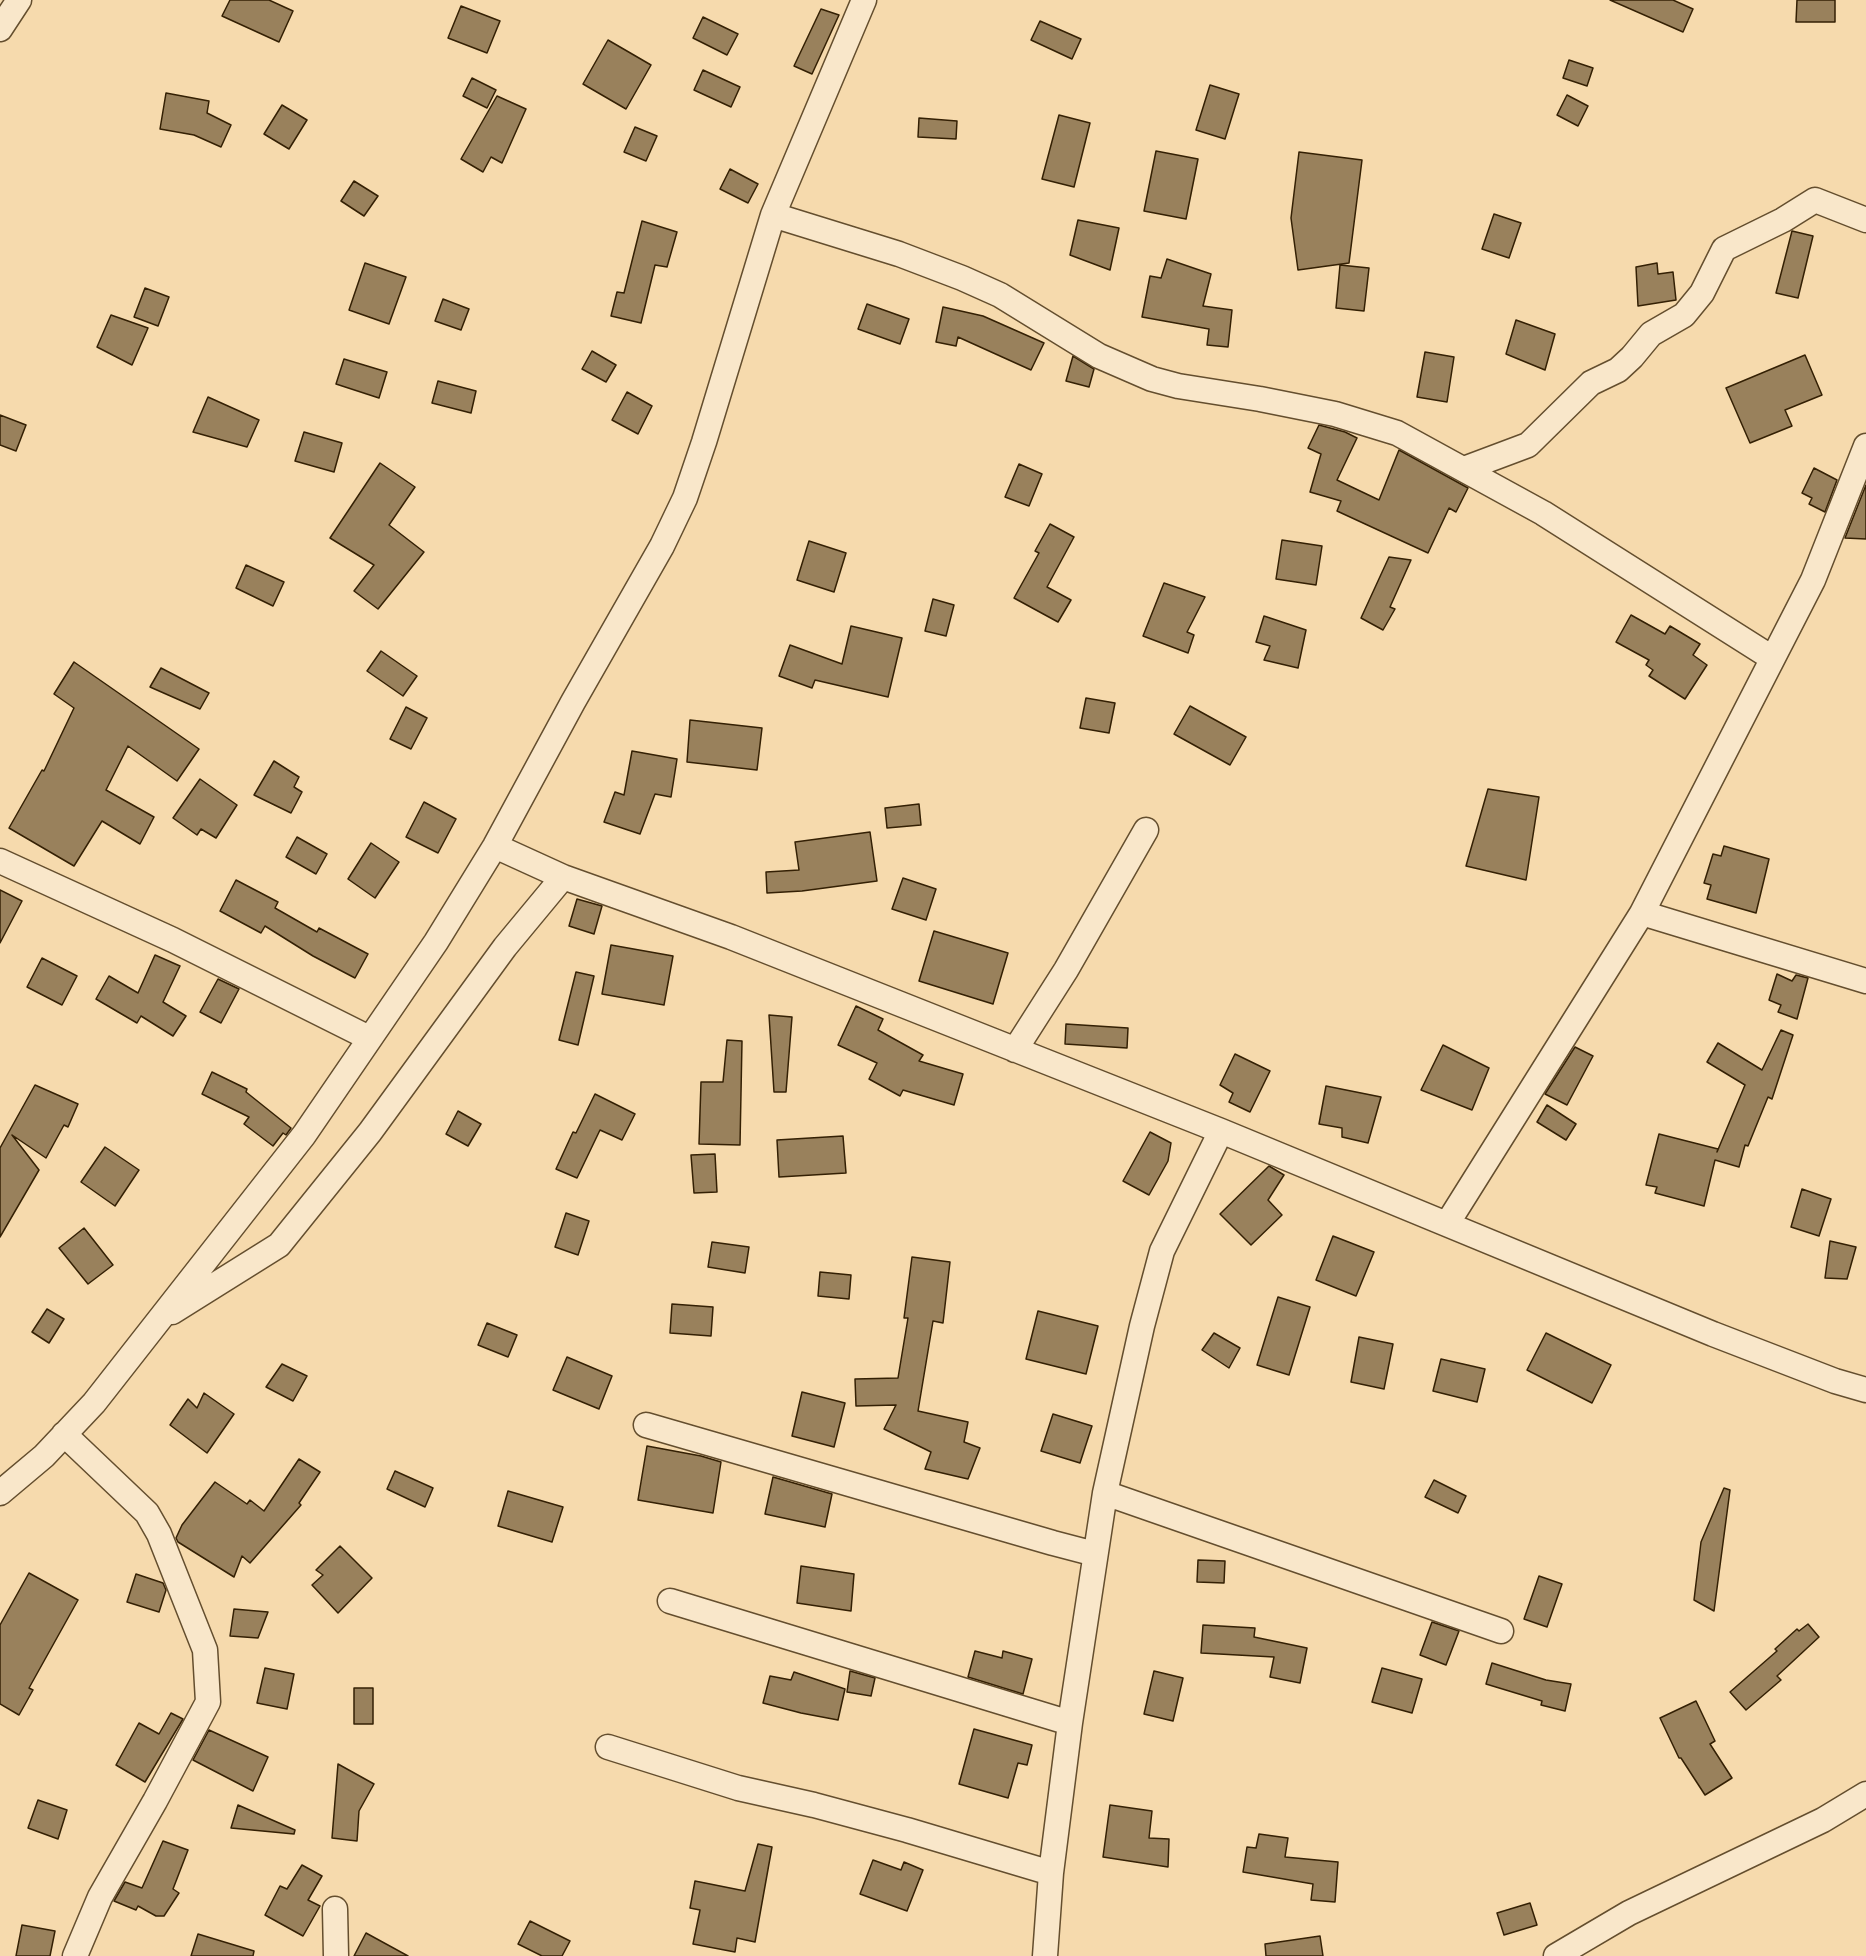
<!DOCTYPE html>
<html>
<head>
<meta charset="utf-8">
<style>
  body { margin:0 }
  canvas { display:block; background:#f6daad }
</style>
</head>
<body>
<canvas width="1866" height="1956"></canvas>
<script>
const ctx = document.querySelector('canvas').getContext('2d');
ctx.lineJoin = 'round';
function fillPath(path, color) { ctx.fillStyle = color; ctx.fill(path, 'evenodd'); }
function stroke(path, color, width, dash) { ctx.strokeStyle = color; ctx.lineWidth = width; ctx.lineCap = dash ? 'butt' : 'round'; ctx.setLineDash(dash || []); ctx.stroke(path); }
const building = new Path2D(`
  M 230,0 L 269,0 L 293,11 L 279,42 L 222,16 Z
  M 1610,0 L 1673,0 L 1693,9 L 1683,32 Z
  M 1797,0 L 1835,0 L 1835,22 L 1796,22 Z
  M 461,6 L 500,21 L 487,53 L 448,38 Z
  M 821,9 L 839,15 L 812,74 L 794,66 Z
  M 703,17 L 738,34 L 727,55 L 693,38 Z
  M 1040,21 L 1081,39 L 1072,59 L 1031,40 Z
  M 608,40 L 651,65 L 626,109 L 583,84 Z
  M 1569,60 L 1593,68 L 1587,86 L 1563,78 Z
  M 703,70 L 740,87 L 731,107 L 694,90 Z
  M 472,78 L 496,90 L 487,108 L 463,96 Z
  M 1210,85 L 1239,94 L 1225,139 L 1196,130 Z
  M 166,93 L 209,101 L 207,113 L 231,125 L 221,147 L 194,135 L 160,129 Z
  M 1567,95 L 1588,106 L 1578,126 L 1557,115 Z
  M 497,96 L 526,109 L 502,163 L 491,157 L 483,172 L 461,159 Z
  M 282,105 L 307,120 L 289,149 L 264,134 Z
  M 1059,115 L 1090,123 L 1074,187 L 1042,179 Z
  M 919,118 L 957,121 L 956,139 L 918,137 Z
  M 635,127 L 657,136 L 646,161 L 624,152 Z
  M 1156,151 L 1198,159 L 1186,219 L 1144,211 Z
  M 1299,152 L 1362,160 L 1349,263 L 1298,270 L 1291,218 Z
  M 730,169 L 758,184 L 748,203 L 720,189 Z
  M 354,181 L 378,196 L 364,216 L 341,201 Z
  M 1494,214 L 1521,223 L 1509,258 L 1482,249 Z
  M 1078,220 L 1119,228 L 1110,270 L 1070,255 Z
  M 642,221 L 677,232 L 667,267 L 655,265 L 641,323 L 611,316 L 617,292 L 624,293 Z
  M 1792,231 L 1813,236 L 1798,298 L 1776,293 Z
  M 1167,259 L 1211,274 L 1203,306 L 1232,310 L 1228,347 L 1207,345 L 1209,329 L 1142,317 L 1150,276 L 1161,278 Z
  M 365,263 L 406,277 L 389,324 L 349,310 Z
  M 1657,263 L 1658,274 L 1673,272 L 1676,300 L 1638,306 L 1636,267 Z
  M 1340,265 L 1369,268 L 1364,311 L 1336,308 Z
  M 145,288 L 169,297 L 158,326 L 134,317 Z
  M 443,299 L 469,309 L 461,330 L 435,321 Z
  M 867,304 L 909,319 L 900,344 L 858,329 Z
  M 943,307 L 983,316 L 1044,343 L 1031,370 L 958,337 L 956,346 L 936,342 Z
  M 111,315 L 148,328 L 132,365 L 97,347 Z
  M 1516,320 L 1555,334 L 1545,370 L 1506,354 Z
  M 592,351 L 616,365 L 606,382 L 582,369 Z
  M 1425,352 L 1454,357 L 1447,402 L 1417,397 Z
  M 1805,355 L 1822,395 L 1785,410 L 1792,426 L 1750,443 L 1726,388 Z
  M 1073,356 L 1094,369 L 1089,387 L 1066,381 Z
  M 344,359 L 387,372 L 379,398 L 336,384 Z
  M 438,381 L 476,391 L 471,413 L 432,403 Z
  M 627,392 L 652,406 L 638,434 L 612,420 Z
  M 208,397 L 259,420 L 247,447 L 193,432 Z
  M 0,415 L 26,425 L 16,451 L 0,445 Z
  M 1319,425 L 1345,432 L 1357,438 L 1337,480 L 1379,500 L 1399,450 L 1468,488 L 1456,512 L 1449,508 L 1428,553 L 1337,511 L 1341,501 L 1310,492 L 1321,454 L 1308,448 Z
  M 304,432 L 342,443 L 334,472 L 295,461 Z
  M 380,463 L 415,487 L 389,525 L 424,552 L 378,609 L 354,591 L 374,565 L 330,538 Z
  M 1019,464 L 1042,474 L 1029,506 L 1005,497 Z
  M 1814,468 L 1837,480 L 1825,512 L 1809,504 L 1812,498 L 1802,493 Z
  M 1866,485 L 1866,539 L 1845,538 Z
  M 1050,524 L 1074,537 L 1047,587 L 1071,600 L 1058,622 L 1014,598 L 1039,553 L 1035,551 Z
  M 1282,540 L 1322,546 L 1316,585 L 1276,579 Z
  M 809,541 L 846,553 L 834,592 L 797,580 Z
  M 1389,557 L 1411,560 L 1390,607 L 1395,609 L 1383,630 L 1361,618 Z
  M 246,565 L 284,582 L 273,606 L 236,588 Z
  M 1164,583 L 1205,597 L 1187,632 L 1194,635 L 1188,653 L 1143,636 Z
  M 933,599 L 954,605 L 946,636 L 925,631 Z
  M 1631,615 L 1665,634 L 1670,626 L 1700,644 L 1693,655 L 1707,665 L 1685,699 L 1649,676 L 1653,670 L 1646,665 L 1649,660 L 1616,642 Z
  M 1264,616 L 1306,630 L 1298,668 L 1264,660 L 1270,646 L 1256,642 Z
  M 851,626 L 902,638 L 888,697 L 815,680 L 812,688 L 779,676 L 790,645 L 842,664 Z
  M 381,651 L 417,676 L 403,696 L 367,671 Z
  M 74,662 L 199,749 L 177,781 L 128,746 L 106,790 L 154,817 L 140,844 L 102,821 L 74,866 L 9,828 L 42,770 L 44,771 L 74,708 L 54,694 Z
  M 161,668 L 209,693 L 200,709 L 150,687 Z
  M 1086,698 L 1115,703 L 1109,733 L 1080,728 Z
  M 1190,706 L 1246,737 L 1230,765 L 1174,734 Z
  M 406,707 L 427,718 L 411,749 L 390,739 Z
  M 690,720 L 762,728 L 757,770 L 687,762 Z
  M 632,751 L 677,759 L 671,797 L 655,794 L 640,834 L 604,822 L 615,792 L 624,795 Z
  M 274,761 L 299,777 L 294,787 L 302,792 L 291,813 L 254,795 Z
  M 200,779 L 237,805 L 216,838 L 201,829 L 197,835 L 173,818 Z
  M 1488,789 L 1539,797 L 1526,880 L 1466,866 Z
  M 424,802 L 456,819 L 438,853 L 406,837 Z
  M 919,804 L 921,825 L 887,828 L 885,808 Z
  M 870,832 L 877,881 L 802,891 L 767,893 L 766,872 L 799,870 L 795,842 Z
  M 297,837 L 327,854 L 316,874 L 286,857 Z
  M 371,843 L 399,862 L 375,898 L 348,879 Z
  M 1724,846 L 1769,859 L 1756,913 L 1707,899 L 1711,885 L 1704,883 L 1713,854 L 1721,856 Z
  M 903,878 L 936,889 L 926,920 L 892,909 Z
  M 236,880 L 278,902 L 275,908 L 317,932 L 319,928 L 368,954 L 355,978 L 313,956 L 265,926 L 261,933 L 220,911 Z
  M 0,890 L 22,901 L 0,943 Z
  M 577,899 L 602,906 L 594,934 L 569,926 Z
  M 934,931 L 1008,953 L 993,1004 L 919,981 Z
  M 611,945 L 673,956 L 664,1005 L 602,994 Z
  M 155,955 L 180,966 L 163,1002 L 186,1016 L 173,1036 L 141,1016 L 137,1023 L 96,999 L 109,976 L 138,993 Z
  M 42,958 L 77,976 L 62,1005 L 27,987 Z
  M 576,972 L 594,976 L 578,1045 L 559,1040 Z
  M 1777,974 L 1792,981 L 1796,975 L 1808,978 L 1797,1019 L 1778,1012 L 1781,1005 L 1769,1000 Z
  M 218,979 L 239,989 L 221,1023 L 200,1012 Z
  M 856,1006 L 883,1019 L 878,1030 L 923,1055 L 919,1061 L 963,1074 L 954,1105 L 903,1090 L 900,1096 L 869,1079 L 877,1063 L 838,1045 Z
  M 769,1015 L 792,1017 L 786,1092 L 774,1092 Z
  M 1066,1024 L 1128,1028 L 1127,1048 L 1065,1044 Z
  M 1781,1030 L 1793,1035 L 1772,1099 L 1768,1097 L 1748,1146 L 1745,1145 L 1739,1167 L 1715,1160 L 1704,1206 L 1655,1193 L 1657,1187 L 1646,1185 L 1659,1134 L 1718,1149 L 1717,1152 L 1745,1085 L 1707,1062 L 1718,1043 L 1762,1070 Z
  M 727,1040 L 742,1041 L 740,1145 L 699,1144 L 701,1082 L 723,1082 Z
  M 1443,1045 L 1489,1068 L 1472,1110 L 1421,1090 Z
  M 1575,1047 L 1593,1056 L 1567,1105 L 1545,1094 Z
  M 1235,1054 L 1270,1071 L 1250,1112 L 1229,1102 L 1233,1093 L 1220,1085 Z
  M 212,1072 L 247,1089 L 246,1092 L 291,1128 L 286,1135 L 283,1133 L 273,1146 L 244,1124 L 249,1117 L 202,1094 Z
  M 35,1085 L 78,1104 L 68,1127 L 64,1125 L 46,1158 L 12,1135 L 39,1170 L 0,1237 L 0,1148 Z
  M 1326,1086 L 1381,1097 L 1368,1143 L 1342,1137 L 1342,1128 L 1319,1124 Z
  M 595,1094 L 635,1114 L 622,1140 L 600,1130 L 577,1178 L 556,1169 L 573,1132 L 576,1133 Z
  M 1547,1105 L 1576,1124 L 1566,1140 L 1537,1122 Z
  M 458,1111 L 481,1124 L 468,1146 L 446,1134 Z
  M 1150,1132 L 1171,1143 L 1168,1161 L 1149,1195 L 1123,1181 Z
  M 843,1136 L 846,1173 L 779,1177 L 777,1140 Z
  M 105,1147 L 139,1170 L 115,1206 L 81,1182 Z
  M 715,1154 L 717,1192 L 694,1193 L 691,1155 Z
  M 1269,1166 L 1284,1175 L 1268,1200 L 1282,1215 L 1251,1245 L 1220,1214 Z
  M 1802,1189 L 1831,1199 L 1819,1236 L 1791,1227 Z
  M 566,1213 L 589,1221 L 578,1255 L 555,1247 Z
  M 84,1228 L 113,1265 L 88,1284 L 59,1248 Z
  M 1333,1236 L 1374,1252 L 1356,1296 L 1316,1280 Z
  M 1830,1241 L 1856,1247 L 1847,1279 L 1825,1278 Z
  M 712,1242 L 749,1247 L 745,1273 L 708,1267 Z
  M 912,1257 L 950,1262 L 943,1323 L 933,1321 L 918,1411 L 968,1422 L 964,1442 L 980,1448 L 968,1479 L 925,1469 L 931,1452 L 884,1429 L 896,1405 L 856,1406 L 855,1379 L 898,1378 L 908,1318 L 904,1318 Z
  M 820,1272 L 851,1275 L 849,1299 L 818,1296 Z
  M 1278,1297 L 1310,1307 L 1289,1375 L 1257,1365 Z
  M 672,1304 L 713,1307 L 711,1336 L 670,1333 Z
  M 47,1309 L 64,1319 L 49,1343 L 32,1332 Z
  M 1038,1311 L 1098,1326 L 1086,1374 L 1026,1359 Z
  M 487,1323 L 517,1335 L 508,1357 L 478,1345 Z
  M 1214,1333 L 1240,1348 L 1229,1368 L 1202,1350 Z
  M 1546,1333 L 1611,1365 L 1592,1403 L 1527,1370 Z
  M 1359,1337 L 1393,1344 L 1384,1389 L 1351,1382 Z
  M 567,1357 L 612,1376 L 599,1409 L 553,1390 Z
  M 1441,1359 L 1485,1369 L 1477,1402 L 1433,1391 Z
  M 282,1364 L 307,1376 L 293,1401 L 266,1387 Z
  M 802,1392 L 845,1403 L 834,1447 L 792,1436 Z
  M 204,1393 L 234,1414 L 207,1453 L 170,1425 L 188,1399 L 197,1408 Z
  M 1053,1414 L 1092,1426 L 1080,1463 L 1041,1451 Z
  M 647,1446 L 701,1456 L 721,1462 L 713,1513 L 638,1500 Z
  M 299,1459 L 320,1472 L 299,1503 L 301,1505 L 250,1563 L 242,1556 L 234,1577 L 178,1542 L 176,1538 L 182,1525 L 215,1482 L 247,1504 L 250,1500 L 264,1511 Z
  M 395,1471 L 433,1488 L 425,1507 L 387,1489 Z
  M 773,1477 L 832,1494 L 825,1527 L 765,1514 Z
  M 1434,1480 L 1466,1496 L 1458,1513 L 1425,1497 Z
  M 1724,1488 L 1730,1490 L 1714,1611 L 1694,1600 L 1701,1542 Z
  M 508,1491 L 563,1507 L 552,1542 L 498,1526 Z
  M 340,1546 L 372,1578 L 338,1613 L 312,1585 L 323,1575 L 316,1570 Z
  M 1198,1560 L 1225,1561 L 1224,1583 L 1197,1582 Z
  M 801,1566 L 854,1574 L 851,1611 L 797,1603 Z
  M 29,1573 L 78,1600 L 29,1688 L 33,1690 L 19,1715 L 0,1704 L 0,1625 Z
  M 136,1574 L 163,1583 L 166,1590 L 159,1612 L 127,1602 Z
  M 1539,1576 L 1562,1584 L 1547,1627 L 1524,1619 Z
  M 234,1609 L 268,1612 L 258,1638 L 230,1636 Z
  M 1432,1622 L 1459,1631 L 1446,1665 L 1420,1655 Z
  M 1808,1624 L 1819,1637 L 1777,1676 L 1781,1680 L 1746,1710 L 1730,1692 L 1777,1651 L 1775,1649 L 1797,1629 L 1799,1631 Z
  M 1203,1625 L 1255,1628 L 1254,1637 L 1307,1648 L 1300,1683 L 1270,1677 L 1274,1657 L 1201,1653 Z
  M 975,1651 L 1002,1658 L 1003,1651 L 1032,1659 L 1023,1694 L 968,1677 Z
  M 1492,1663 L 1546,1680 L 1571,1684 L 1565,1711 L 1541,1705 L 1542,1701 L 1486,1684 Z
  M 265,1668 L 294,1674 L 287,1709 L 257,1703 Z
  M 1382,1668 L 1422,1679 L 1412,1713 L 1372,1702 Z
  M 850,1671 L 875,1678 L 871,1696 L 847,1692 Z
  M 1154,1671 L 1183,1678 L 1173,1721 L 1144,1714 Z
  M 794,1672 L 845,1689 L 838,1720 L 801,1713 L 763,1703 L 770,1676 L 791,1680 Z
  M 354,1688 L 373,1688 L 373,1724 L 354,1724 Z
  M 1696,1701 L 1715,1741 L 1710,1744 L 1732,1778 L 1705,1795 L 1681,1758 L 1679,1758 L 1660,1718 Z
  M 171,1713 L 183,1719 L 145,1782 L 116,1765 L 139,1723 L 159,1734 Z
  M 974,1729 L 1032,1745 L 1027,1765 L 1018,1763 L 1008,1798 L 959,1784 Z
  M 209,1730 L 268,1757 L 253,1791 L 193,1760 Z
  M 338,1764 L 374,1784 L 359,1811 L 357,1841 L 332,1838 Z
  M 38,1800 L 67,1810 L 58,1839 L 28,1828 Z
  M 238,1805 L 295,1830 L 294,1834 L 231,1828 Z
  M 1110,1805 L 1152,1811 L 1149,1838 L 1169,1839 L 1168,1867 L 1103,1857 Z
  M 1259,1834 L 1288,1838 L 1285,1857 L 1338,1862 L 1335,1902 L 1311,1900 L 1313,1884 L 1243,1872 L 1247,1847 L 1256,1848 Z
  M 163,1841 L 188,1850 L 173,1889 L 179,1893 L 164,1916 L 156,1916 L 138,1906 L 136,1910 L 114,1901 L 125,1882 L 142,1888 Z
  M 758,1844 L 772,1847 L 755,1942 L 737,1938 L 735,1952 L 693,1944 L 700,1910 L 690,1908 L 695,1881 L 745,1891 Z
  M 873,1860 L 901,1870 L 904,1862 L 923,1870 L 907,1911 L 860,1894 Z
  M 302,1865 L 322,1876 L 308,1900 L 320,1906 L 303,1936 L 265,1915 L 280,1886 L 287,1889 Z
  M 1530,1903 L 1537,1925 L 1504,1935 L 1497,1913 Z
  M 530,1921 L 570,1941 L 562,1956 L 542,1956 L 518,1944 Z
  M 22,1925 L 55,1931 L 50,1956 L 16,1956 Z
  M 366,1933 L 408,1956 L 354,1956 Z
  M 198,1934 L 254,1951 L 253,1956 L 191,1956 Z
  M 1320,1936 L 1323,1956 L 1266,1956 L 1265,1944 Z`);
const minor = new Path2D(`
  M 0,29 L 19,0
  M 773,215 L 899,254 L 962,278 L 1000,295 L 1099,356 L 1152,379 L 1178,386 L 1260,399 L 1335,414 L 1397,433 L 1543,513 L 1772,658
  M 1464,469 L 1528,445 L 1591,383 L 1618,370 L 1632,357 L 1651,334 L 1684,315 L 1702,293 L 1724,249 L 1783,220 L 1815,200 L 1866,220
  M 495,846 L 563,877 L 731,937 L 1221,1131 L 1713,1334 L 1835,1381 L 1866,1390
  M 0,861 L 173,940 L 369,1038
  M 1642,913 L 1866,981
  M 1015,1050 L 1066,970 L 1146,830
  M 1447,1224 L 1642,913 L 1813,580 L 1866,446
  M 172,1312 L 279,1245 L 370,1132 L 505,947 L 563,877
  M 646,1425 L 1053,1543 L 1095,1554
  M 64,1434 L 147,1513 L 159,1534 L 205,1650 L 208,1702 L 155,1801 L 100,1897 L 75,1956
  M 0,1493 L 44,1456 L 94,1403 L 304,1135 L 436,942 L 495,846 L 573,702 L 662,546 L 685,498 L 704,442 L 773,215 L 864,0
  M 1105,1493 L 1501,1631
  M 670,1601 L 1070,1723
  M 608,1747 L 738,1788 L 814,1805 L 907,1830 L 1051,1873
  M 335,1909 L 336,1956
  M 1045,1956 L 1051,1873 L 1070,1723 L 1105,1493 L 1142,1326 L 1162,1251 L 1221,1131
  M 1556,1956 L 1629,1913 L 1823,1820 L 1866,1794`);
fillPath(building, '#99815c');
stroke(building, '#342004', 1.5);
stroke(minor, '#644e2e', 27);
stroke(minor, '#f9e7ca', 24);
</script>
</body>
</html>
